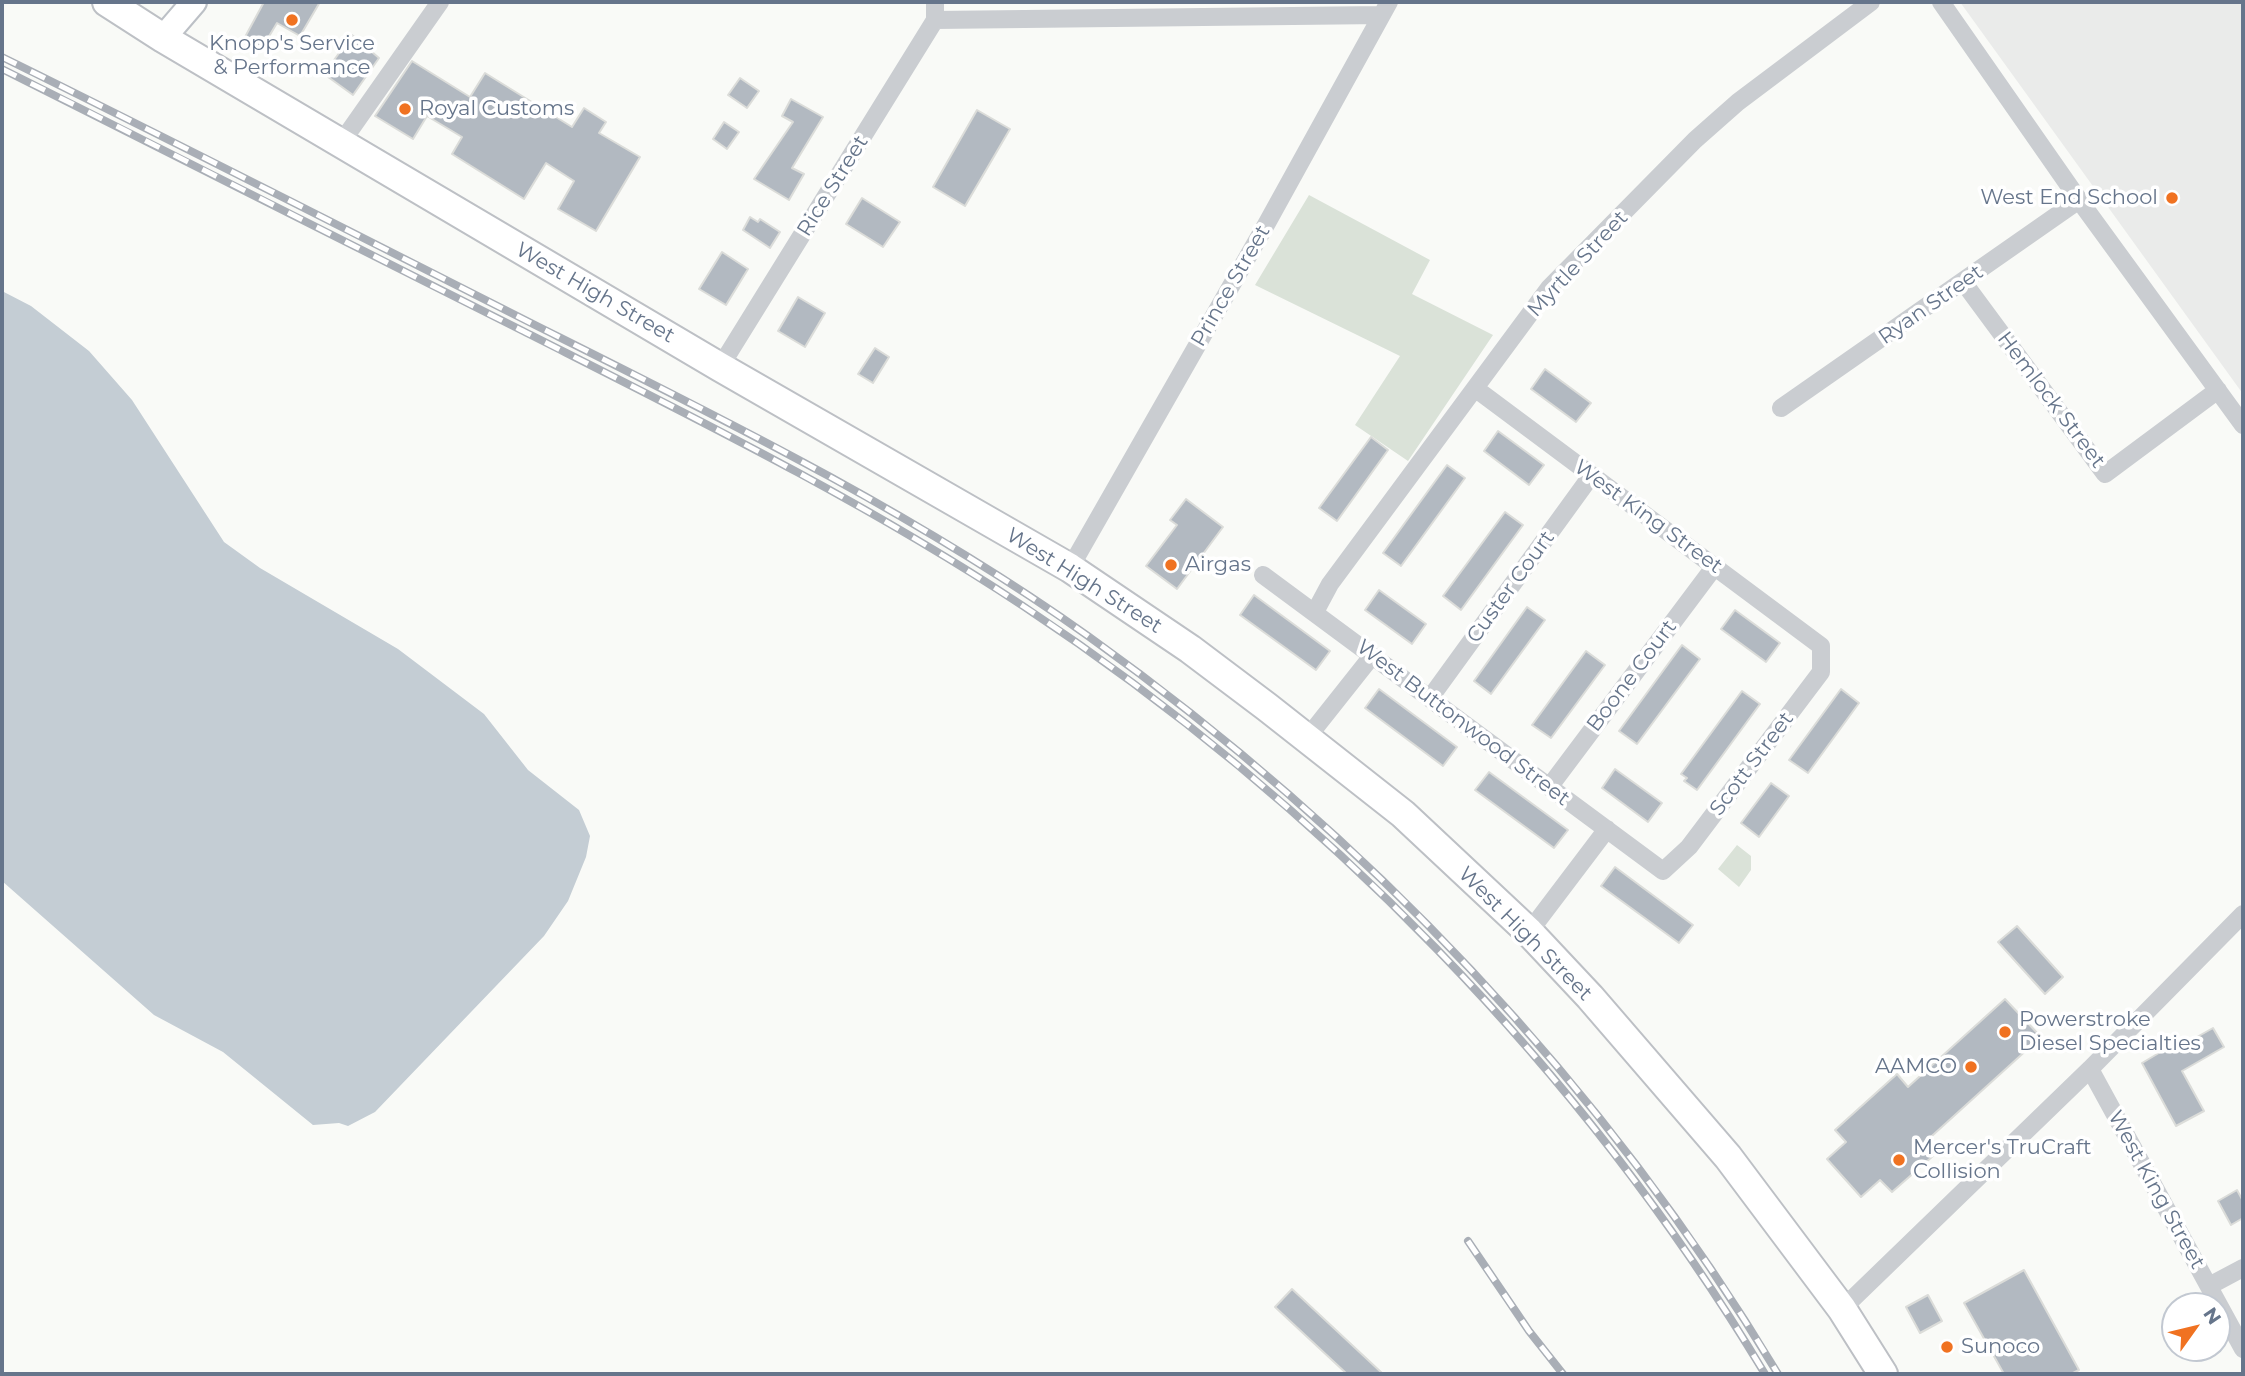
<!DOCTYPE html>
<html>
<head>
<meta charset="utf-8">
<style>
  body { margin:0 }
  #map { position:relative; width:2245px; height:1376px; overflow:hidden; background:#f9faf7; font-family:Montserrat,sans-serif }
  canvas { display:block }
  .frame { position:absolute; inset:0; border:4px solid #66758b; pointer-events:none }
  .north { position:absolute; left:2161px; top:1292px; width:70px; height:70px; box-sizing:border-box; background:#fff; border:2px solid #c2c8d1; border-radius:50%; rotate:56deg; font-size:19px; font-weight:700; line-height:28px; text-align:center; color:#66758b }
  .north::after { content:''; display:block; margin:auto; width:24px; height:32px; background:#f07221; clip-path:polygon(50% 0,100% 100%,50% 72%,0 100%) }
</style>
</head>
<body>
<div id="map">
<canvas width="2245" height="1376"></canvas>
<div class="frame"></div>
<div class="north">N</div>
</div>
<script>
const ctx = document.querySelector('canvas').getContext('2d');
ctx.lineJoin = 'round';
function fillPath(path, color) { ctx.fillStyle = color; ctx.fill(path, 'evenodd'); }
function stroke(path, color, width, dash) { ctx.strokeStyle = color; ctx.lineWidth = width; ctx.lineCap = dash ? 'butt' : 'round'; ctx.setLineDash(dash || []); ctx.stroke(path); }
function label(font, color, halo, rows, align = 'center') {
  ctx.font = font + ' Montserrat,sans-serif'; ctx.lineWidth = 7; ctx.setLineDash([]); ctx.textBaseline = 'middle'; ctx.strokeStyle = halo; ctx.fillStyle = color; for (const [text, x, y, turn = 0] of rows) {
    ctx.save(); ctx.translate(x, y); ctx.rotate((+turn || 0) * Math.PI / 180); ctx.textAlign = isNaN(turn) ? turn : align; if (halo) ctx.strokeText(text, 0, 0); ctx.fillText(text, 0, 0); ctx.restore();
  }
}
const built = new Path2D(`
  M 1960,2 L 2243,2 L 2243,394 Z`);
const green = new Path2D(`
  M 1309,195 L 1430,260 L 1412,294 L 1493,335 L 1408,461 L 1355,425 L 1400,356 L 1255,285 Z
  M 1737,845 L 1751,856 L 1751,870 L 1739,887 L 1718,869 Z`);
const water = new Path2D(`
  M 2,291 L 31,306 L 89,351 L 132,400 L 224,542 L 260,568 L 398,649 L 484,714 L 528,770 L 579,810 L 590,836 L 586,857 L 568,901 L 544,936 L 375,1112 L 348,1126 L 339,1123 L 313,1125 L 223,1052 L 154,1015 L 2,881 Z`);
const building = new Path2D(`
  M 264,2 L 320,2 L 300,36 L 277,23 L 262,48 L 245,37 Z
  M 352,35 L 379,58 L 353,95 L 324,74 Z
  M 412,61 L 470,97 L 485,73 L 572,127 L 584,108 L 606,122 L 599,133 L 640,157 L 596,231 L 558,209 L 574,181 L 546,163 L 524,199 L 452,154 L 462,137 L 427,116 L 413,139 L 375,116 Z
  M 740,78 L 759,91 L 747,108 L 728,95 Z
  M 791,99 L 823,117 L 792,168 L 804,174 L 789,200 L 754,179 L 793,122 L 782,116 Z
  M 977,110 L 1010,129 L 965,206 L 933,187 Z
  M 724,122 L 739,132 L 727,149 L 713,139 Z
  M 862,198 L 900,222 L 883,247 L 846,224 Z
  M 750,217 L 758,222 L 760,219 L 780,232 L 770,248 L 743,230 Z
  M 722,252 L 748,269 L 726,305 L 699,289 Z
  M 798,297 L 825,313 L 805,347 L 778,331 Z
  M 875,348 L 889,357 L 873,383 L 858,374 Z
  M 1545,369 L 1591,403 L 1576,422 L 1531,389 Z
  M 1498,431 L 1544,465 L 1529,485 L 1484,451 Z
  M 1371,437 L 1388,450 L 1337,521 L 1319,508 Z
  M 1447,465 L 1465,478 L 1401,566 L 1383,553 Z
  M 1186,499 L 1223,527 L 1177,589 L 1146,566 L 1177,525 L 1170,520 Z
  M 1505,512 L 1523,525 L 1461,610 L 1443,596 Z
  M 1379,590 L 1426,624 L 1412,644 L 1365,610 Z
  M 1254,595 L 1330,651 L 1316,670 L 1240,615 Z
  M 1527,607 L 1545,620 L 1491,694 L 1474,681 Z
  M 1735,610 L 1780,643 L 1766,662 L 1721,629 Z
  M 1682,645 L 1700,659 L 1637,744 L 1619,731 Z
  M 1586,651 L 1605,665 L 1551,738 L 1532,725 Z
  M 1379,689 L 1457,747 L 1443,766 L 1365,708 Z
  M 1841,689 L 1859,703 L 1808,773 L 1789,760 Z
  M 1742,691 L 1760,704 L 1697,790 L 1684,781 L 1687,778 L 1681,774 Z
  M 1615,769 L 1662,803 L 1648,822 L 1602,788 Z
  M 1489,772 L 1568,830 L 1554,848 L 1475,790 Z
  M 1771,783 L 1789,796 L 1759,837 L 1741,823 Z
  M 1615,867 L 1693,925 L 1679,943 L 1601,886 Z
  M 2017,926 L 2063,977 L 2045,994 L 1998,942 Z
  M 2005,999 L 2041,1037 L 1923,1144 L 1933,1156 L 1892,1192 L 1880,1180 L 1861,1197 L 1827,1159 L 1846,1142 L 1835,1130 L 1897,1074 L 1908,1087 Z
  M 2213,1028 L 2224,1047 L 2182,1071 L 2204,1111 L 2176,1126 L 2142,1063 L 2169,1047 L 2172,1051 Z
  M 2237,1190 L 2243,1201 L 2243,1218 L 2231,1225 L 2218,1201 Z
  M 2024,1270 L 2079,1370 L 2071,1374 L 2004,1374 L 1964,1303 Z
  M 1292,1289 L 1383,1374 L 1347,1374 L 1275,1307 Z
  M 1928,1295 L 1942,1321 L 1920,1333 L 1906,1307 Z`);
const street = new Path2D(`
  M 1941,2 L 2079,200 L 2243,425
  M 935,20 L 1382,15
  M 341,143 L 440,2
  M 1964,283 L 2105,474 L 2218,390
  M 720,367 L 935,20 L 935,2
  M 1781,408 L 2079,200
  M 1070,568 L 1267,223 L 1389,2
  M 1263,575 L 1663,871 L 1689,847 L 1821,672 L 1821,646 L 1476,389
  M 1315,612 L 1330,584 L 1549,288 L 1695,140 L 1738,102 L 1871,2
  M 1430,698 L 1591,476
  M 1307,738 L 1372,656
  M 1550,786 L 1715,566
  M 1529,932 L 1607,829
  M 2090,1069 L 2243,1349
  M 2209,1286 L 2243,1268
  M 1842,1309 L 2090,1069 L 2243,914`);
const secondary = new Path2D(`
  M 163,38 L 194,2`);
const primary = new Path2D(`
  M 107,2 L 163,38 L 720,367 L 1070,568 L 1190,649 L 1267,707 L 1403,814 L 1529,932 L 1590,997 L 1728,1157 L 1842,1309 L 1883,1374`);
const rail = new Path2D(`
  M 2,57 C 181,145 359,236 537,326 C 725,420 916,514 1088,636 C 1364,833 1603,1083 1778,1374
  M 2,69 C 176,155 349,244 523,331 C 693,417 864,501 1023,606 C 1321,803 1581,1068 1765,1374
  M 1468,1241 L 1529,1331 L 1563,1374`);
const markers = [
  [292,20,7,"#f07221"],
  [405,109,7,"#f07221"],
  [2172,198,7,"#f07221"],
  [1171,565,7,"#f07221"],
  [2005,1032,7,"#f07221"],
  [1971,1067,7,"#f07221"],
  [1899,1160,7,"#f07221"],
  [1947,1347,7,"#f07221"]
];
const poiNames = [
  ["Knopp's Service",292,44,"center"],
  ["& Performance",292,68,"center"],
  ["Royal Customs",419,109],
  ["West End School",2158,198,"right"],
  ["Airgas",1185,565],
  ["Powerstroke",2019,1020],
  ["Diesel Specialties",2019,1044],
  ["AAMCO",1957,1067,"right"],
  ["Mercer's TruCraft",1913,1148],
  ["Collision",1913,1172],
  ["Sunoco",1961,1347]
];
const streetNames = [
  ["Rice Street",833,186,-58],
  ["Myrtle Street",1578,264,-47],
  ["Prince Street",1231,286,-60],
  ["West High Street",595,293,30],
  ["Ryan Street",1931,305,-35],
  ["Hemlock Street",2051,400,53],
  ["West King Street",1648,517,36],
  ["West High Street",1084,581,32],
  ["Custer Court",1511,587,-54],
  ["Boone Court",1632,676,-53],
  ["West Buttonwood Street",1463,723,37],
  ["Scott Street",1752,764,-53],
  ["West High Street",1525,934,45],
  ["West King Street",2156,1190,61]
];
fillPath(built, '#eaebea');
fillPath(green, '#dae2d8');
fillPath(water, '#c4cdd4');
fillPath(building, '#b2b9c1');
stroke(building, '#dbdcd9', 2);
stroke(secondary, '#bcc0c6', 28);
stroke(primary, '#bdc0c5', 32);
stroke(street, '#cacdd1', 18);
stroke(secondary, '#fff', 24);
stroke(primary, '#fff', 28);
stroke(rail, '#a9aeb6', 8);
stroke(rail, '#fff', 5, [16]);
for (const [x, y, r, color] of markers) { const dot = new Path2D(); dot.arc(x, y, r, 0, 2 * Math.PI); ctx.fillStyle = color; ctx.fill(dot); stroke(dot, '#fff', 2.5); }
label('21px', '#66758b', '#fff', poiNames, 'left');
label('21px', '#66758b', '#fff', streetNames);
</script>
</body>
</html>
